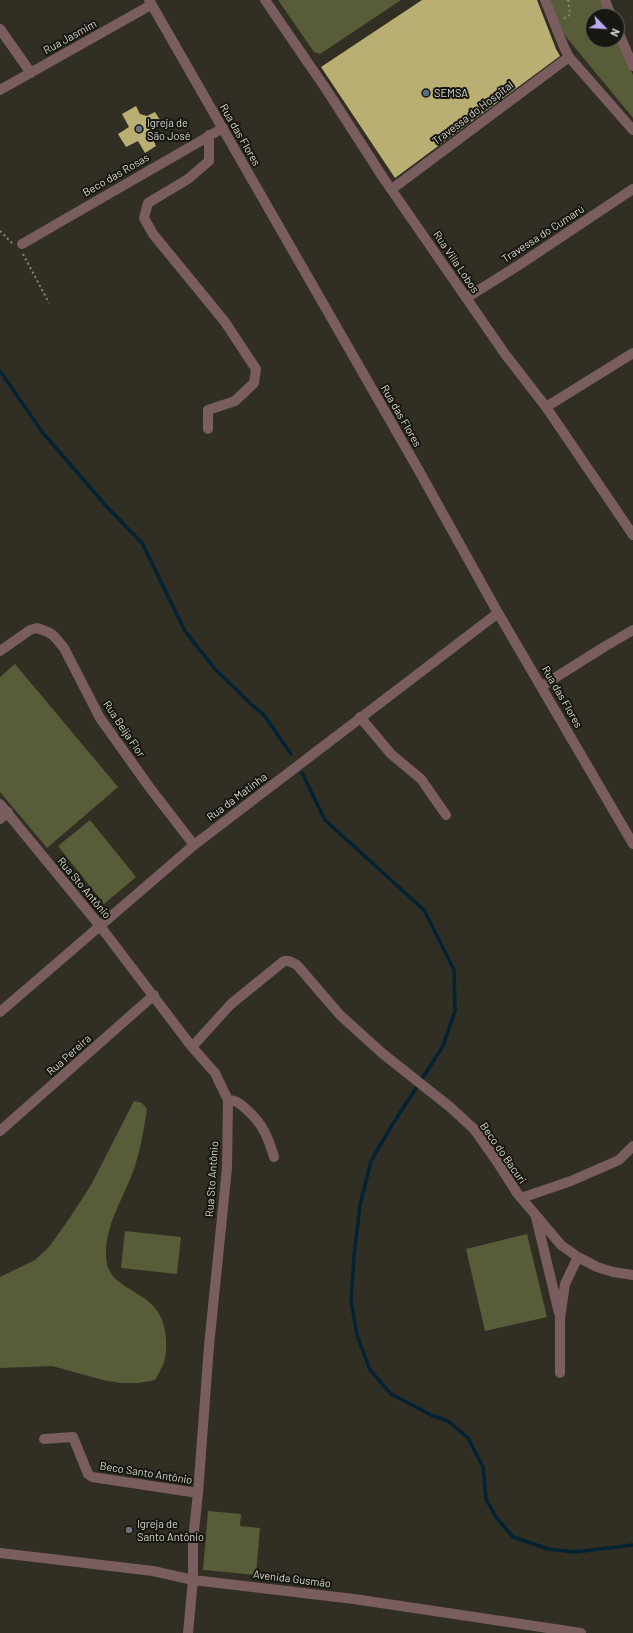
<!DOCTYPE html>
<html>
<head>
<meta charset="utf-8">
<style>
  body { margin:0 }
  #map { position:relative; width:633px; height:1633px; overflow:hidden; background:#312f24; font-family:Barlow,sans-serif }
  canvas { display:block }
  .north { position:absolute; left:585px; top:8px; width:40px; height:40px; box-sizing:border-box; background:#171712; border:1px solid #64635e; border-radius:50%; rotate:115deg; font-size:11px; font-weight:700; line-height:16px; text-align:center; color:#d7d6cf }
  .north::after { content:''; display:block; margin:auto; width:14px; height:18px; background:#baaaf6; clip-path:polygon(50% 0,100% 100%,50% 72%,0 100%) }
</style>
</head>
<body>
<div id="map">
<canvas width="633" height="1633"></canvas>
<div class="north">N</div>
</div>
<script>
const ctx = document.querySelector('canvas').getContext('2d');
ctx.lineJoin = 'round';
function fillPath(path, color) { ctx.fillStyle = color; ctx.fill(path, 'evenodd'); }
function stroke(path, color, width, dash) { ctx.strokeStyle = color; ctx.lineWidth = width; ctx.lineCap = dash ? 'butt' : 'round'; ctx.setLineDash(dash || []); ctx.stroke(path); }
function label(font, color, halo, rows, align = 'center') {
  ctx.font = font + ' Barlow,sans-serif'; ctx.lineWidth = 4; ctx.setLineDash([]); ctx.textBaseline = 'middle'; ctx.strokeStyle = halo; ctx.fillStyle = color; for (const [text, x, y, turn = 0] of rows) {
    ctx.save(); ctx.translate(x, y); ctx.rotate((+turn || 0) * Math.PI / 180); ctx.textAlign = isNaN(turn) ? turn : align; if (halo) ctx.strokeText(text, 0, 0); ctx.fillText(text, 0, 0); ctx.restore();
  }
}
const green = new Path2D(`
  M 278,0 L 401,0 L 320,54 L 314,52 Z
  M 550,0 L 600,0 L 607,16 L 593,16 L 593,40 L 617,39 L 633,75 L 633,118 L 567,38 L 561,29 Z
  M 15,664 L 118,787 L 47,848 L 0,792 L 0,677 Z
  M 90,820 L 136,877 L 104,904 L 58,846 Z
  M 134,1101 L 142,1103 L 147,1109 C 144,1128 141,1147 135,1166 C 125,1197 101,1229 107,1264 C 114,1295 165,1289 166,1340 C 167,1358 164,1365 155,1380 L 138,1383 L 120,1383 L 103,1380 L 52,1366 L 0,1368 L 0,1277 L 35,1260 L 49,1247 L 71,1216 L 91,1185 Z
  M 125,1231 L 181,1237 L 177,1274 L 121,1268 Z
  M 527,1234 L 547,1317 L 485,1331 L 466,1249 Z
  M 208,1511 L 241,1514 L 240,1526 L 260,1528 L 256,1575 L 203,1570 Z`);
const stream = new Path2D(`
  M 0,371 L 43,433 L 108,508 L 142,543 L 185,631 L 215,669 L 251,704 L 264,715 L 291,754
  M 302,773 L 325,820 L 424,910 L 454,970 L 455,1011 L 443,1046 L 389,1130 L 371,1161 L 360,1205 L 354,1256 L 351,1300 L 357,1335 L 370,1370 L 391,1394 L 433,1416 L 448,1421 L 468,1438 L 483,1467 L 486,1499 L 496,1517 L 513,1537 L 548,1549 L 575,1552 L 633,1545`);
const building = new Path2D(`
  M 422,0 L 537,0 L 556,49 L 560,56 L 395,178 L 321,67 Z
  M 136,106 L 140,114 L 147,116 L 155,112 L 162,123 L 149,131 L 156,146 L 145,153 L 138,141 L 126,147 L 118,134 L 129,127 L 122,114 Z`);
const path = new Path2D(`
  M 564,18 L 568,17 L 570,14 L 568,0
  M 0,231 L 12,243
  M 23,254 L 49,303`);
const minor = new Path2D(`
  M 149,0 L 418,469 L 498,613 L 633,844
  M 265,0 L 326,89 L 384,179 L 505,354 L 546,407 L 633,535
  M 545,0 L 564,47 L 569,57 L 633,130
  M 605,0 L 611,16
  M 0,29 L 31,73
  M 617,29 L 633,66
  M 0,90 L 151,5
  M 392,189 L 569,57
  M 22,244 L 223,128
  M 466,298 L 519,265 L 633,189
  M 546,407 L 633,353
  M 208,429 L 208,410 L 235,401 L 254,383 L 256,369 L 225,322 L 153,234 L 144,218 L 148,203 L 188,179 L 209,161 L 209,135
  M 0,651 L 30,630 L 37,628 L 48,632 L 54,636 L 64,648 L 100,718 L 150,788 L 194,845
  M 542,686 L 604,647 L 633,630
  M 360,717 L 391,754 L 421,779 L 446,815
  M 0,804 L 100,926 L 192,1047 L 215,1073 L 228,1100 L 227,1168 L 209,1346 L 198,1493 L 193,1540 L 193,1580 L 188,1633
  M 0,819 L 8,812
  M 0,1012 L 194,845 L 498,613
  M 192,1047 L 231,1004 L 284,961 L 289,961 L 297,965 L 340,1015 L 382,1053 L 450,1107 L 474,1129 L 498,1163 L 517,1193 L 561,1245 L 578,1257 L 597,1267 L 613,1272 L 633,1275
  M 228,1100 C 237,1100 240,1104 246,1109 C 263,1124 268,1137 274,1157
  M 0,1131 L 154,995
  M 521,1198 L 571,1181 L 619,1160 L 633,1146
  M 536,1217 L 559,1313
  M 560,1373 L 560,1318 L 565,1284 L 578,1257
  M 44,1439 L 73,1437 L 88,1474 L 92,1477 L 198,1493
  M 0,1553 L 153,1571 L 193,1580 L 354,1599 L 581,1633`);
const markers = [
  [426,93,4,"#5c6f8a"],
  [139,129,4,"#6b7280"],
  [129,1530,4,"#6b7280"]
];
const streetNames = [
  ["Rua Jasmim",70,37,-29],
  ["Travessa do Hospital",473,113,-37],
  ["Rua das Flores",240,135,60],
  ["Beco das Rosas",116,175,-30],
  ["Travessa do Cumarú",543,234,-33],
  ["Rua Villa Lobos",456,262,56],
  ["Rua das Flores",401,416,60],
  ["Rua das Flores",562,697,60],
  ["Rua Beija Flor",124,729,56],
  ["Rua da Matinha",237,797,-37],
  ["Rua Sto Antônio",84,888,50],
  ["Rua Pereira",69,1055,-42],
  ["Beco do Bacuri",503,1153,55],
  ["Rua Sto Antônio",212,1179,-86],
  ["Beco Santo Antônio",146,1473,9],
  ["Avenida Gusmão",292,1579,7]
];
const poiNames = [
  ["SEMSA",434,93],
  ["Igreja de",147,123],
  ["São José",147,136],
  ["Igreja de",137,1524],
  ["Santo Antônio",137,1537]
];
fillPath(green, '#585c38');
stroke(stream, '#032233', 3.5);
fillPath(building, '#baaf73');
stroke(path, '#88877e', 2, [2, 3]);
stroke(minor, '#795d5f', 10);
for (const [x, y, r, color] of markers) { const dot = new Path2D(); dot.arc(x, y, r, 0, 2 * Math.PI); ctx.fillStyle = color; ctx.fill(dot); stroke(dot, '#171712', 1.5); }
label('11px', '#d7d6cf', '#171712', streetNames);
label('11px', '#d7d6cf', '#171712', poiNames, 'left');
</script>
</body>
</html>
